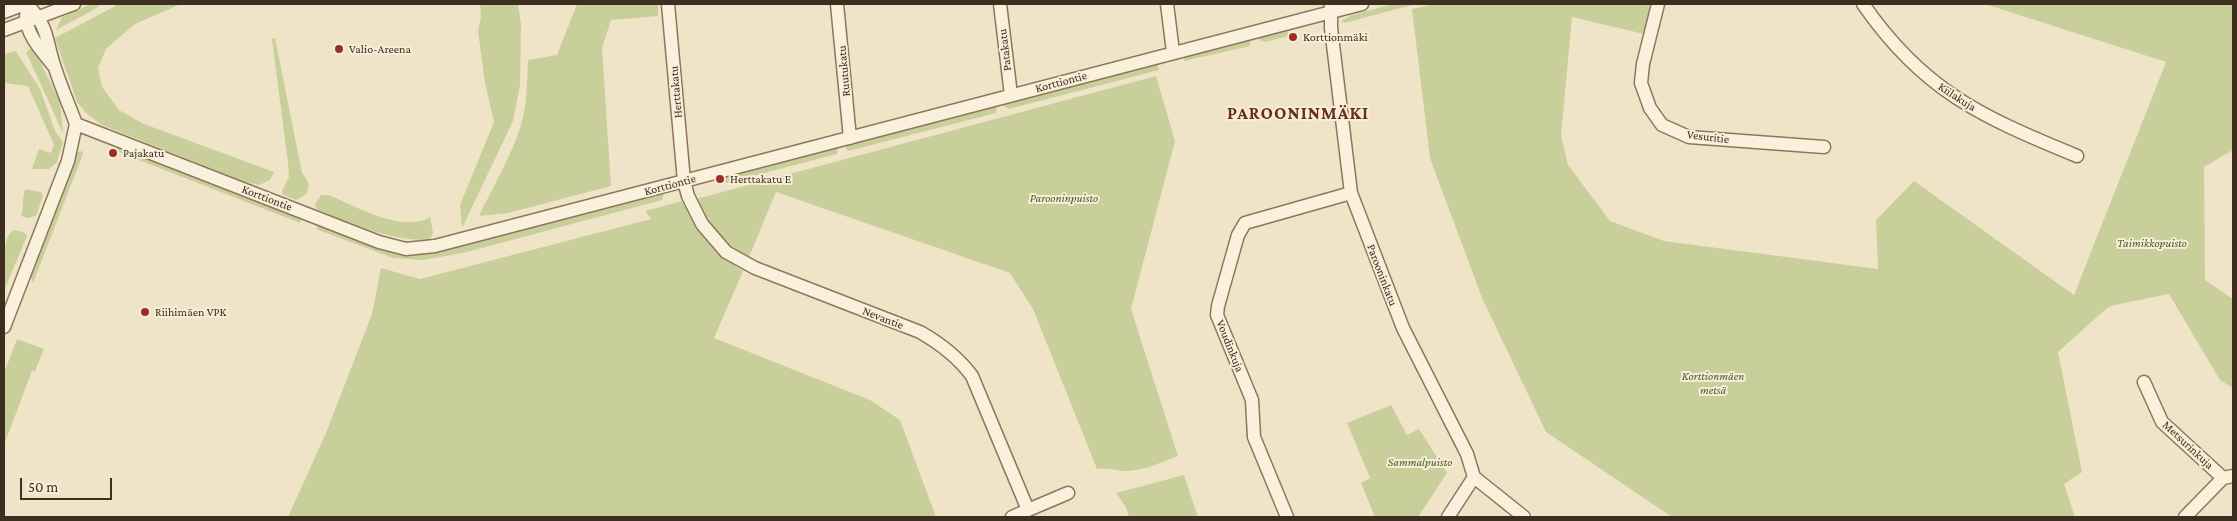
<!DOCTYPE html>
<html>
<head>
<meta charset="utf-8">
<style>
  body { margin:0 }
  #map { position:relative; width:2237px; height:521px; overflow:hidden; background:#f0e4c8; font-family:"Crimson Pro",serif }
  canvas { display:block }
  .frame { position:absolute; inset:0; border:5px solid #3d2e20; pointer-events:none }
  .scale { position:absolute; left:20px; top:478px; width:92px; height:22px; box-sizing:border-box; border:2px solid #3d2e20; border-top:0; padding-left:6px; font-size:15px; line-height:18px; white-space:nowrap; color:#3d2e20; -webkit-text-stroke:4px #f7eed8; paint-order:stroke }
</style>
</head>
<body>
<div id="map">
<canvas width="2237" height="521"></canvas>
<div class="frame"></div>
<div class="scale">50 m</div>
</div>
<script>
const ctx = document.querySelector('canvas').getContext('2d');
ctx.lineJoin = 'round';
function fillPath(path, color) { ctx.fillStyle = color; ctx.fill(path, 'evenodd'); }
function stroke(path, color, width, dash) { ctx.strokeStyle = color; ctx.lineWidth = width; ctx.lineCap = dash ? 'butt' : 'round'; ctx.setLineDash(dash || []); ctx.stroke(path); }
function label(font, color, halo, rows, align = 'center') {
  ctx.font = font + ' "Crimson Pro",serif'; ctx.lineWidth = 4; ctx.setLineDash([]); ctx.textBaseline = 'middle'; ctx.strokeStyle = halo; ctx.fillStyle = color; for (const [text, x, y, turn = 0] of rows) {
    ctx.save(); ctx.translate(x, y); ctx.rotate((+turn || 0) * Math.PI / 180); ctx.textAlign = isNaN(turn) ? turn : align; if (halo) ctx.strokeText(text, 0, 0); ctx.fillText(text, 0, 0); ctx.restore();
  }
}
const green = new Path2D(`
  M 91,4 L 99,4 L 97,8 L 56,30 L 62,17 Z
  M 119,4 L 181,4 L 135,24 L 106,49 L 98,68 L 102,87 L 119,110 L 144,124 L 274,172 L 270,180 L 259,185 L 242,181 L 102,125 L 87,114 L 77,102 L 55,38 Z
  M 480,4 L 518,4 L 521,25 L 520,85 L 513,121 L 462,228 L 460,205 L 494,122 L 485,83 L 478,31 L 481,16 Z
  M 577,4 L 658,4 L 658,16 L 611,20 L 602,48 L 611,186 L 508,213 L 479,216 C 493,186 511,157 521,125 C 527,104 527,82 528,60 L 557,55 Z
  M 1393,4 L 1416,4 L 1344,23 L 1341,21 L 1352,15 Z
  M 1435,4 L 1650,4 L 1644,34 L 1572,17 L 1561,136 L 1568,165 L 1610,221 L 1664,241 L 1878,269 L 1876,220 L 1914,181 L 2074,295 L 2166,62 L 1985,4 L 2233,4 L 2233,150 L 2204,167 L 2205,280 L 2233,299 L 2233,388 L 2220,380 L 2169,294 L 2115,305 L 2107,308 L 2058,352 L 2082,472 L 2064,484 L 2075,517 L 1672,517 L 1546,432 L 1482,298 L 1430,158 L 1412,9 Z
  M 1287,30 L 1289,36 L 1265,42 L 1259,40 L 1260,36 Z
  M 275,38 L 302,173 C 312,185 311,194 296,200 L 283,195 L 282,191 L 289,177 L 288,163 L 272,39 Z
  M 1250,39 L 1250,46 L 1184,61 L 1184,57 Z
  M 33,47 L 60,102 L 63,133 L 26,52 Z
  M 16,51 L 40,89 L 55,131 L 63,142 L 57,162 L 49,169 L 32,169 L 39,149 L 51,153 L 54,145 L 28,86 L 4,83 L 4,54 Z
  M 1157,64 L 1159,70 L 1009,109 L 1004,106 L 1004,104 Z
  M 1156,76 L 1175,141 L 1131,309 L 1178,456 C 1162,462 1146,470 1128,471 C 1117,471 1108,467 1097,469 L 1033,309 L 1010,273 L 776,192 L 749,257 C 723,244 708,226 696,199 Z
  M 997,106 L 996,113 L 848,151 L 845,146 Z
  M 118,147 L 301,219 L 300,223 L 116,151 Z
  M 838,148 L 837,154 L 726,183 L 724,177 Z
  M 82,151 L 83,154 L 33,283 L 30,275 L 77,152 Z
  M 25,189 L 41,192 L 43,196 L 36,216 L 28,218 L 21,216 C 24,206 22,198 25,189 Z
  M 664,193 L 662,200 L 463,253 L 423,260 L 393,258 L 316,229 L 318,225 L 394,253 L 421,255 Z
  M 321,195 L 329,195 C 356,206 402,234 430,217 L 433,233 L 429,240 C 389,241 354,224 317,210 L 315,205 Z
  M 682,201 C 698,233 713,252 743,271 L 714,338 L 870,400 L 900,420 L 936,517 L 288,517 L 326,433 L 372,314 L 381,268 L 420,279 L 651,219 L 645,211 Z
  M 13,230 L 23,232 L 27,236 L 4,291 C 4,273 0,242 13,230 Z
  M 17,339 L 44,349 L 35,371 L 32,371 L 4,445 L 4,373 Z
  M 1391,405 L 1407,435 L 1419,429 L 1447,473 L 1418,517 L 1375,517 L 1361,483 L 1370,478 L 1347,423 Z
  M 1184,475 L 1198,517 L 1129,517 L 1126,507 L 1116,493 Z`);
const minor = new Path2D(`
  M 27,4 C 50,29 45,39 55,68 C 61,87 69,105 76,124 L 379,242 L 406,249 L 435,246 L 1362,4
  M 668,4 L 684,181 L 688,196 L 702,224 L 726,252 L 755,268 L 920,332 C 941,344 958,357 972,376 L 1028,510 L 1068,493
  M 837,4 L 850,138
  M 1000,4 L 1011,95
  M 1167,4 L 1173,52
  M 1331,4 L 1331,28 L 1351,193 L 1403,328 L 1467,454 L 1474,477 L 1448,517
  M 1658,4 L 1643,64 L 1641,83 L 1650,108 L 1662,125 L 1689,137 L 1824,147
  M 1863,4 C 1923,91 1982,117 2077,156
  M 4,12 L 25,4
  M 26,15 C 26,35 42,51 53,65
  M 4,30 L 74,4
  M 4,327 L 68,161 L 76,124
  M 2144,382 L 2162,422 L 2223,478
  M 1474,477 L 1524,517
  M 1012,517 L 1028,510
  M 1287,517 L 1254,437 L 1252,400 L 1217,315 L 1218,306 L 1238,235 L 1245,223 L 1351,193
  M 2185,517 L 2223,478 L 2233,476`);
const markers = [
  [1293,37,5,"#9e2a2b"],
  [339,49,5,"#9e2a2b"],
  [113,153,5,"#9e2a2b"],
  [720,179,5,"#9e2a2b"],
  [145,312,5,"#9e2a2b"]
];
const poiNames = [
  ["Korttionmäki",1303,37],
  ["Valio-Areena",349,49],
  ["Pajakatu",123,153],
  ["Herttakatu E",730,179],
  ["Riihimäen VPK",155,312]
];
const streetNames = [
  ["Patakatu",1005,50,-97],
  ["Ruutukatu",844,71,-95],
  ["Korttiontie",1061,82,-15],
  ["Herttakatu",676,92,-95],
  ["Kiilakuja",1957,97,33],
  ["Vesuritie",1708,137,7],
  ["Korttiontie",670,185,-15],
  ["Korttiontie",267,198,21],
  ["Parooninkatu",1382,275,69],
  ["Nevantie",883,318,21],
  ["Voudinkuja",1230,346,68],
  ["Metsurinkuja",2188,445,43]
];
const parkNames = [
  ["Parooninpuisto",1064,198],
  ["Taimikkopuisto",2152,243],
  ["Korttionmäen",1713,376],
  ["metsä",1713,390],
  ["Sammalpuisto",1420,462]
];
const districtNames = [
  ["PAROONINMÄKI",1298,113]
];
fillPath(green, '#c9cf9b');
stroke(minor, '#8d765c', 15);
stroke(minor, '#faf1dc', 12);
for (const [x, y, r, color] of markers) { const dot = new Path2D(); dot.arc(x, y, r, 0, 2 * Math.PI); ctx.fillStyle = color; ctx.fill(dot); stroke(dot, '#f7eed8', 2); }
label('12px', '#3d2e20', '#f7eed8', poiNames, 'left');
label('12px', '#3d2e20', '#f7eed8', streetNames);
label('italic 12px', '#4d5a26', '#f7eed8', parkNames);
ctx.letterSpacing = '1px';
label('bold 18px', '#6b2e1e', '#f7eed8', districtNames);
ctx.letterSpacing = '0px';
</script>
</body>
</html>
